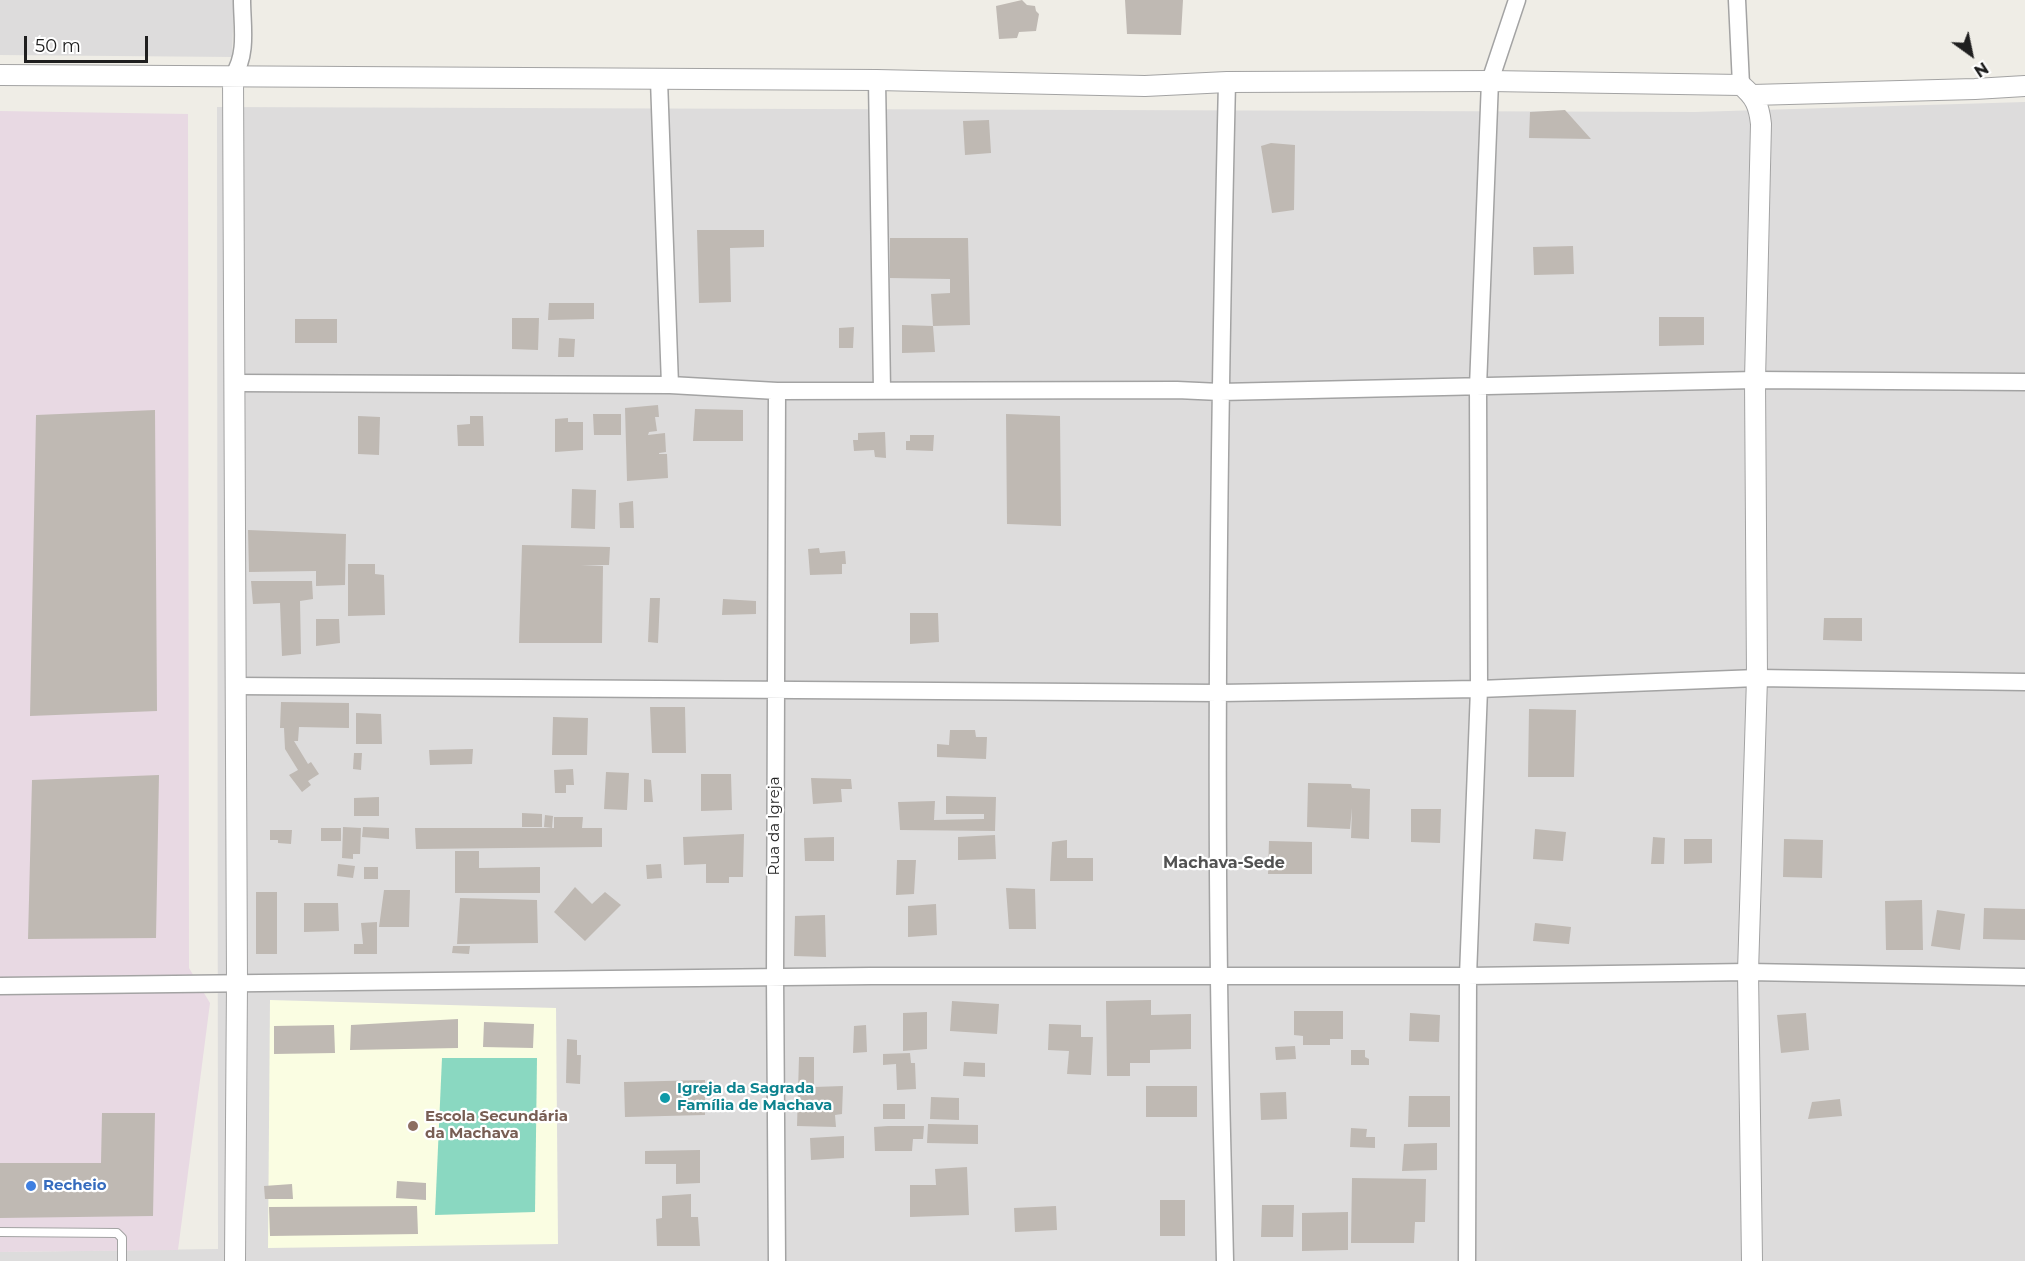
<!DOCTYPE html>
<html>
<head>
<meta charset="utf-8">
<style>
  body { margin:0 }
  #map { position:relative; width:2025px; height:1261px; overflow:hidden; background:#efede6; font-family:Montserrat,sans-serif }
  canvas { display:block }
  .north { position:absolute; left:1941px; top:24px; width:60px; height:60px; -webkit-text-stroke:4px #fff; paint-order:stroke; rotate:147deg; font-size:16px; font-weight:700; line-height:24px; text-align:center; color:#1f1f1f }
  .north::after { content:''; display:block; margin:auto; width:21px; height:27px; background:#1f1f1f; clip-path:polygon(50% 0,100% 100%,50% 72%,0 100%) }
  .scale { position:absolute; left:24px; top:36px; width:124px; height:27px; box-sizing:border-box; border:3px solid #1f1f1f; border-top:0; padding-left:8px; font-size:18px; line-height:21px; white-space:nowrap; color:#1f1f1f; -webkit-text-stroke:4px #fff; paint-order:stroke }
</style>
</head>
<body>
<div id="map">
<canvas width="2025" height="1261"></canvas>
<div class="north">N</div>
<div class="scale">50 m</div>
</div>
<script>
const ctx = document.querySelector('canvas').getContext('2d');
ctx.lineJoin = 'round';
function fillPath(path, color) { ctx.fillStyle = color; ctx.fill(path, 'evenodd'); }
function stroke(path, color, width, dash) { ctx.strokeStyle = color; ctx.lineWidth = width; ctx.lineCap = dash ? 'butt' : 'round'; ctx.setLineDash(dash || []); ctx.stroke(path); }
function label(font, color, halo, rows, align = 'center') {
  ctx.font = font + ' Montserrat,sans-serif'; ctx.lineWidth = 4.5; ctx.setLineDash([]); ctx.textBaseline = 'middle'; ctx.strokeStyle = halo; ctx.fillStyle = color; for (const [text, x, y, turn = 0] of rows) {
    ctx.save(); ctx.translate(x, y); ctx.rotate((+turn || 0) * Math.PI / 180); ctx.textAlign = isNaN(turn) ? turn : align; if (halo) ctx.strokeText(text, 0, 0); ctx.fillText(text, 0, 0); ctx.restore();
  }
}
const residential = new Path2D(`
  M 0,0 L 234,0 L 232,57 L 0,55 Z
  M 2025,102 L 2025,1261 L 0,1261 L 0,1252 L 218,1249 L 217,107 L 1695,112 Z`);
const industrial = new Path2D(`
  M 0,111 L 188,114 L 189,968 L 210,1003 L 178,1250 L 0,1252 Z`);
const education = new Path2D(`
  M 270,1000 L 556,1008 L 558,1244 L 268,1248 Z`);
const pitch = new Path2D(`
  M 442,1058 L 537,1058 L 535,1212 L 435,1215 Z`);
const building = new Path2D(`
  M 1022,0 L 1027,5 L 1035,6 L 1036,11 L 1039,14 L 1036,31 L 1019,32 L 1017,38 L 999,39 L 996,6 Z
  M 1125,0 L 1183,0 L 1181,35 L 1127,34 Z
  M 1565,110 L 1591,139 L 1529,138 L 1530,112 Z
  M 989,120 L 991,153 L 965,155 L 963,121 Z
  M 1271,143 L 1295,145 L 1294,210 L 1272,213 L 1261,146 Z
  M 697,230 L 764,230 L 764,247 L 730,248 L 731,302 L 699,303 Z
  M 890,238 L 968,238 L 970,325 L 933,326 L 931,294 L 950,293 L 950,279 L 890,278 Z
  M 1573,246 L 1574,274 L 1534,275 L 1533,247 Z
  M 549,303 L 594,303 L 594,319 L 548,320 Z
  M 1659,317 L 1704,317 L 1704,345 L 1659,346 Z
  M 512,318 L 539,318 L 538,350 L 512,349 Z
  M 295,319 L 337,319 L 337,343 L 295,343 Z
  M 902,325 L 933,326 L 935,352 L 902,353 Z
  M 854,327 L 853,348 L 839,348 L 839,328 Z
  M 559,338 L 575,339 L 574,357 L 558,357 Z
  M 658,405 L 659,417 L 655,417 L 657,431 L 649,432 L 648,435 L 665,433 L 666,452 L 659,453 L 659,454 L 667,454 L 668,478 L 627,481 L 625,408 Z
  M 695,409 L 743,410 L 743,441 L 693,441 Z
  M 155,410 L 157,711 L 30,716 L 36,415 Z
  M 593,414 L 621,414 L 621,435 L 594,435 Z
  M 1006,414 L 1060,416 L 1061,526 L 1007,524 Z
  M 358,416 L 380,417 L 379,455 L 358,454 Z
  M 470,416 L 483,416 L 484,446 L 458,446 L 457,425 L 470,424 Z
  M 568,418 L 568,422 L 583,422 L 583,450 L 555,452 L 555,419 Z
  M 885,432 L 886,458 L 875,457 L 874,450 L 854,451 L 853,440 L 858,440 L 858,433 Z
  M 910,435 L 934,435 L 933,451 L 906,450 L 906,441 L 910,441 Z
  M 572,489 L 596,490 L 595,529 L 571,528 Z
  M 633,501 L 634,528 L 620,528 L 619,503 Z
  M 248,530 L 346,534 L 345,585 L 316,586 L 316,571 L 249,572 Z
  M 522,545 L 610,547 L 609,565 L 581,565 L 603,566 L 602,643 L 519,643 Z
  M 819,548 L 820,553 L 845,551 L 846,564 L 842,564 L 842,574 L 810,575 L 808,549 Z
  M 348,564 L 375,564 L 375,574 L 384,575 L 385,615 L 348,616 Z
  M 251,581 L 312,581 L 313,599 L 300,601 L 301,654 L 282,656 L 280,603 L 253,604 Z
  M 650,598 L 660,598 L 658,643 L 648,642 Z
  M 723,599 L 756,601 L 756,614 L 722,615 Z
  M 910,613 L 938,613 L 939,642 L 910,644 Z
  M 1824,618 L 1862,618 L 1862,641 L 1823,640 Z
  M 316,619 L 339,619 L 340,643 L 316,646 Z
  M 281,702 L 349,703 L 349,728 L 299,727 L 298,741 L 294,741 L 308,764 L 311,762 L 319,774 L 308,781 L 311,785 L 302,792 L 289,775 L 298,770 L 285,749 L 284,728 L 280,728 Z
  M 650,707 L 685,707 L 686,753 L 652,753 Z
  M 1529,709 L 1576,710 L 1574,777 L 1528,777 Z
  M 356,713 L 381,714 L 382,744 L 356,744 Z
  M 553,717 L 588,718 L 587,755 L 552,755 Z
  M 950,730 L 975,730 L 976,737 L 987,737 L 986,759 L 937,757 L 937,744 L 949,745 Z
  M 473,749 L 472,764 L 430,765 L 429,750 Z
  M 354,753 L 362,753 L 361,770 L 353,769 Z
  M 573,769 L 574,785 L 566,785 L 566,793 L 555,793 L 554,770 Z
  M 606,772 L 629,773 L 627,810 L 604,809 Z
  M 701,774 L 731,774 L 732,810 L 701,811 Z
  M 159,775 L 156,938 L 28,939 L 32,780 Z
  M 811,778 L 851,779 L 852,789 L 841,789 L 842,802 L 813,804 Z
  M 644,779 L 651,780 L 653,802 L 644,802 Z
  M 1308,783 L 1351,784 L 1352,788 L 1370,789 L 1369,839 L 1351,838 L 1352,808 L 1350,829 L 1307,827 Z
  M 946,796 L 996,797 L 995,831 L 900,830 L 898,802 L 935,801 L 934,820 L 984,819 L 984,814 L 946,814 Z
  M 379,797 L 379,816 L 354,816 L 354,798 Z
  M 1411,809 L 1441,809 L 1440,843 L 1411,842 Z
  M 522,813 L 542,814 L 542,827 L 522,827 Z
  M 545,815 L 553,816 L 552,828 L 544,827 Z
  M 554,817 L 583,817 L 582,828 L 554,828 Z
  M 343,827 L 361,828 L 360,854 L 353,854 L 353,859 L 342,858 Z
  M 363,827 L 389,828 L 389,839 L 362,837 Z
  M 321,828 L 341,828 L 341,841 L 321,841 Z
  M 415,828 L 602,828 L 602,847 L 416,849 Z
  M 1535,829 L 1566,832 L 1563,861 L 1533,859 Z
  M 270,830 L 292,830 L 291,844 L 278,843 L 278,840 L 270,840 Z
  M 744,834 L 743,877 L 729,877 L 729,883 L 706,883 L 706,864 L 684,865 L 683,837 Z
  M 995,835 L 996,859 L 958,860 L 958,837 Z
  M 834,837 L 834,861 L 805,861 L 804,838 Z
  M 1653,837 L 1665,838 L 1664,864 L 1651,864 Z
  M 1684,839 L 1712,839 L 1712,863 L 1684,864 Z
  M 1784,839 L 1823,840 L 1822,878 L 1783,877 Z
  M 1067,840 L 1067,858 L 1093,858 L 1093,881 L 1050,881 L 1052,842 Z
  M 1269,841 L 1312,842 L 1312,874 L 1268,874 Z
  M 455,851 L 479,851 L 479,868 L 540,867 L 540,893 L 455,893 Z
  M 897,860 L 916,860 L 914,894 L 896,895 Z
  M 338,864 L 355,866 L 353,878 L 337,876 Z
  M 661,864 L 662,878 L 647,879 L 646,865 Z
  M 364,867 L 378,867 L 378,879 L 364,879 Z
  M 575,887 L 592,904 L 605,892 L 621,905 L 585,941 L 554,912 Z
  M 1006,888 L 1035,889 L 1036,929 L 1009,929 Z
  M 384,890 L 410,890 L 409,927 L 379,927 Z
  M 256,892 L 277,892 L 277,954 L 256,954 Z
  M 460,898 L 537,900 L 538,943 L 457,944 Z
  M 1922,900 L 1923,950 L 1886,950 L 1885,901 Z
  M 304,903 L 338,903 L 339,931 L 304,932 Z
  M 936,904 L 937,935 L 908,937 L 908,906 Z
  M 1984,908 L 2025,909 L 2025,940 L 1983,939 Z
  M 1937,910 L 1965,914 L 1960,950 L 1931,946 Z
  M 825,915 L 826,957 L 794,956 L 795,916 Z
  M 377,922 L 377,954 L 354,954 L 354,944 L 363,944 L 361,923 Z
  M 1535,923 L 1571,927 L 1569,944 L 1533,941 Z
  M 453,946 L 470,946 L 469,954 L 452,953 Z
  M 1151,1000 L 1151,1015 L 1191,1014 L 1191,1049 L 1150,1050 L 1150,1063 L 1130,1063 L 1130,1076 L 1107,1076 L 1106,1001 Z
  M 952,1001 L 999,1004 L 997,1034 L 950,1031 Z
  M 1294,1011 L 1343,1011 L 1343,1039 L 1330,1039 L 1330,1045 L 1303,1045 L 1303,1036 L 1294,1035 Z
  M 927,1012 L 927,1049 L 903,1051 L 903,1013 Z
  M 1410,1013 L 1440,1015 L 1439,1042 L 1409,1041 Z
  M 1806,1013 L 1809,1050 L 1781,1053 L 1777,1015 Z
  M 458,1019 L 458,1048 L 350,1050 L 351,1025 Z
  M 484,1022 L 534,1024 L 533,1048 L 483,1047 Z
  M 1049,1024 L 1081,1025 L 1081,1037 L 1093,1037 L 1091,1075 L 1067,1074 L 1069,1051 L 1048,1050 Z
  M 334,1025 L 335,1053 L 274,1054 L 274,1026 Z
  M 866,1025 L 867,1052 L 853,1053 L 854,1026 Z
  M 567,1039 L 577,1040 L 577,1055 L 581,1055 L 580,1084 L 566,1083 Z
  M 1295,1046 L 1296,1059 L 1276,1060 L 1275,1047 Z
  M 1351,1050 L 1365,1050 L 1365,1057 L 1369,1059 L 1369,1065 L 1351,1065 Z
  M 910,1053 L 911,1063 L 915,1063 L 916,1089 L 897,1090 L 896,1064 L 883,1065 L 883,1054 Z
  M 799,1057 L 814,1057 L 814,1087 L 843,1086 L 842,1114 L 835,1115 L 836,1127 L 797,1126 Z
  M 964,1062 L 985,1063 L 985,1077 L 963,1076 Z
  M 705,1080 L 705,1115 L 625,1117 L 624,1082 Z
  M 1146,1086 L 1197,1086 L 1197,1117 L 1146,1117 Z
  M 1286,1092 L 1287,1119 L 1261,1120 L 1260,1093 Z
  M 1409,1096 L 1450,1096 L 1450,1127 L 1408,1127 Z
  M 931,1097 L 959,1098 L 959,1120 L 930,1119 Z
  M 1840,1099 L 1842,1116 L 1808,1119 L 1812,1102 Z
  M 883,1104 L 905,1104 L 905,1119 L 883,1119 Z
  M 102,1113 L 155,1113 L 153,1216 L 0,1218 L 0,1163 L 101,1163 Z
  M 928,1124 L 978,1125 L 978,1144 L 927,1143 Z
  M 888,1126 L 924,1126 L 923,1139 L 913,1139 L 912,1151 L 875,1151 L 874,1127 Z
  M 1351,1128 L 1367,1129 L 1366,1137 L 1375,1137 L 1375,1148 L 1350,1147 Z
  M 844,1136 L 844,1158 L 811,1160 L 810,1138 Z
  M 1437,1143 L 1437,1170 L 1402,1171 L 1404,1144 Z
  M 700,1150 L 700,1183 L 676,1184 L 676,1164 L 645,1164 L 645,1151 Z
  M 967,1167 L 969,1215 L 910,1217 L 910,1185 L 936,1185 L 935,1169 Z
  M 1352,1178 L 1426,1179 L 1425,1222 L 1415,1222 L 1414,1243 L 1351,1243 Z
  M 397,1181 L 426,1183 L 426,1200 L 396,1198 Z
  M 292,1184 L 293,1199 L 265,1199 L 264,1186 Z
  M 691,1194 L 691,1217 L 698,1217 L 700,1246 L 657,1246 L 656,1219 L 662,1218 L 662,1196 Z
  M 1160,1200 L 1185,1200 L 1185,1236 L 1160,1236 Z
  M 1262,1205 L 1294,1205 L 1293,1237 L 1261,1237 Z
  M 417,1206 L 418,1234 L 270,1236 L 269,1207 Z
  M 1056,1206 L 1057,1230 L 1015,1232 L 1014,1208 Z
  M 1348,1212 L 1348,1250 L 1302,1251 L 1302,1213 Z`);
const service = new Path2D(`
  M 0,1232 L 117,1233 L 122,1238 L 122,1261`);
const minor = new Path2D(`
  M 1737,0 L 1741,85
  M 233,76 C 248,54 242,25 242,0
  M 659,80 L 670,385
  M 877,80 L 882,390
  M 235,383 L 670,385 L 777,391 L 1177,390 L 1220,392 L 1755,380 L 2025,382
  M 236,686 L 1219,693 L 1479,689 L 1757,678 L 2025,682
  M 0,986 L 871,976 L 1468,976 L 1748,972 L 2025,977
  M 777,1261 L 775,977 L 777,391
  M 1225,1261 C 1223,1166 1220,1071 1219,977 C 1215,679 1220,380 1227,82
  M 1467,1261 L 1468,976 L 1479,689 L 1478,387 L 1490,81 L 1517,0`);
const tertiary = new Path2D(`
  M 0,75 L 877,80 L 1145,86 L 1227,82 L 1490,81 L 1741,85 C 1755,97 1759,105 1761,124 L 1755,380 L 1757,678 L 1748,972 L 1752,1261
  M 233,76 L 237,983 L 235,1261
  M 1752,95 L 1975,89 L 2025,86`);
const markers = [
  [665,1098,6,"#0f9aa8"],
  [413,1126,6,"#8d6e63"],
  [31,1186,6,"#3f7fe0"]
];
const streetNames = [
  ["Rua da Igreja",775,826,-90]
];
const cultureNames = [
  ["Igreja da Sagrada",677,1089],
  ["Família de Machava",677,1106]
];
const educationNames = [
  ["Escola Secundária",425,1117],
  ["da Machava",425,1134]
];
const shopNames = [
  ["Recheio",43,1186]
];
const neighbourhoodNames = [
  ["Machava-Sede",1224,863]
];
fillPath(residential, '#dddcdc');
fillPath(industrial, '#e8d9e3');
fillPath(education, '#fafde2');
fillPath(pitch, '#8ad8c1');
fillPath(building, '#bfb9b3');
stroke(service, '#a3a3a3', 10);
stroke(minor, '#a3a3a3', 19);
stroke(tertiary, '#a3a3a3', 22);
stroke(service, '#fff', 8);
stroke(minor, '#fff', 16);
stroke(tertiary, '#fff', 20);
for (const [x, y, r, color] of markers) { const dot = new Path2D(); dot.arc(x, y, r, 0, 2 * Math.PI); ctx.fillStyle = color; ctx.fill(dot); stroke(dot, '#fff', 2); }
label('15px', '#1f1f1f', '#fff', streetNames);
label('bold 15px', '#0d838f', '#fff', cultureNames, 'left');
label('bold 15px', '#785e54', '#fff', educationNames, 'left');
label('bold 15px', '#366cbe', '#fff', shopNames, 'left');
label('bold 16px', '#525252', '#fff', neighbourhoodNames);
</script>
</body>
</html>
